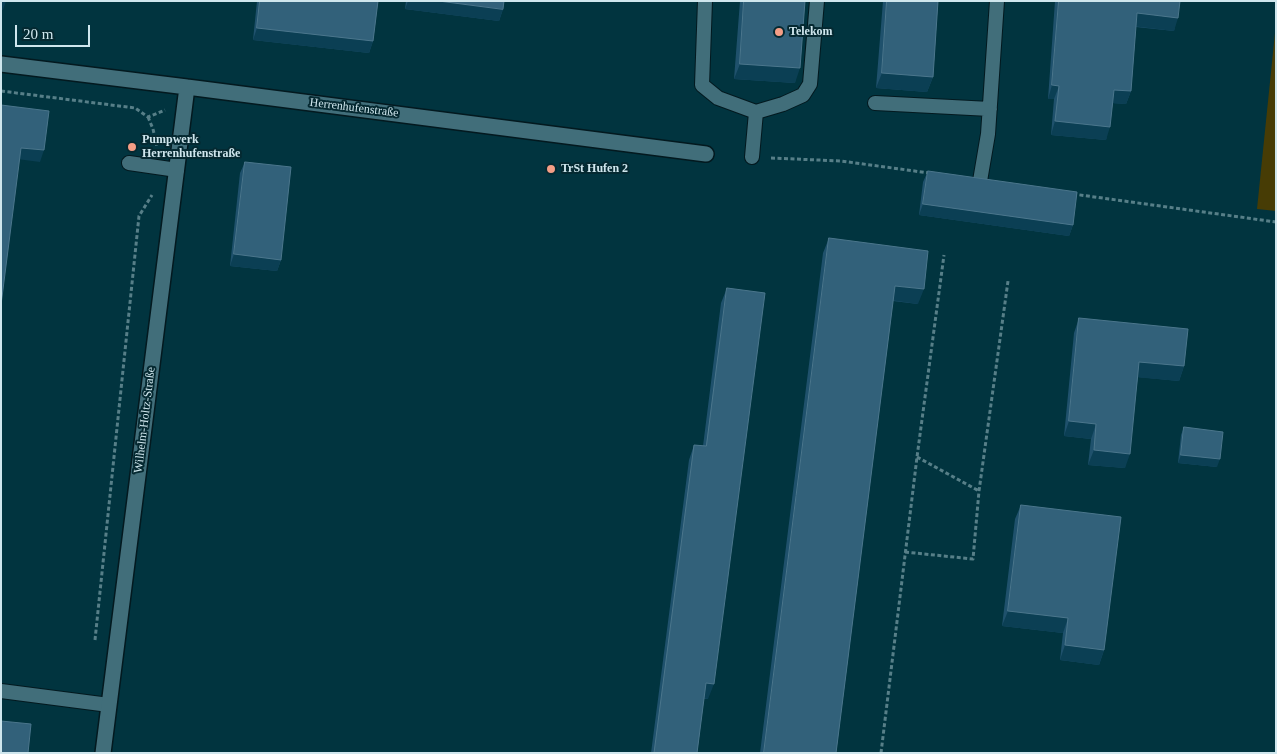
<!DOCTYPE html>
<html>
<head>
<meta charset="utf-8">
<style>
  body { margin:0 }
  #map { position:relative; width:1277px; height:754px; overflow:hidden; background:#01343f; font-family:Georgia,serif }
  canvas { display:block }
  .frame { position:absolute; inset:0; border:2px solid #cfe6ed; pointer-events:none }
  .scale { position:absolute; left:15px; top:25px; width:75px; height:22px; box-sizing:border-box; border:2px solid #cfe6ed; border-top:0; padding-left:6px; font-size:15px; line-height:18px; white-space:nowrap; color:#cfe6ed; -webkit-text-stroke:4px #052931; paint-order:stroke }
</style>
</head>
<body>
<div id="map">
<canvas width="1277" height="754"></canvas>
<div class="frame"></div>
<div class="scale">20 m</div>
</div>
<script>
const ctx = document.querySelector('canvas').getContext('2d');
ctx.lineJoin = 'round';
function fillPath(path, color) { ctx.fillStyle = color; ctx.fill(path, 'evenodd'); }
function stroke(path, color, width, dash) { ctx.strokeStyle = color; ctx.lineWidth = width; ctx.lineCap = dash ? 'butt' : 'round'; ctx.setLineDash(dash || []); ctx.stroke(path); }
function label(font, color, halo, rows, align = 'center') {
  ctx.font = font + ' Georgia,serif'; ctx.lineWidth = 4; ctx.setLineDash([]); ctx.textBaseline = 'middle'; ctx.strokeStyle = halo; ctx.fillStyle = color; for (const [text, x, y, turn = 0] of rows) {
    ctx.save(); ctx.translate(x, y); ctx.rotate((+turn || 0) * Math.PI / 180); ctx.textAlign = isNaN(turn) ? turn : align; if (halo) ctx.strokeText(text, 0, 0); ctx.fillText(text, 0, 0); ctx.restore();
  }
}
const green = new Path2D(`
  M 1276,23 L 1276,211 L 1257,209 Z`);
const path = new Path2D(`
  M 1,91 L 135,108 L 148,117 L 165,110
  M 148,117 L 153,129 L 157,147
  M 771,158 L 841,161 L 929,173
  M 1073,194 L 1276,222
  M 917,457 L 979,491
  M 905,552 L 973,559 L 979,491 L 1008,281
  M 95,640 L 139,216 L 152,195
  M 881,753 L 917,457 L 944,255`);
const service = new Path2D(`
  M 705,1 L 702,85 L 718,98 L 756,112 L 783,104 L 803,95 L 810,84 L 817,1
  M 875,103 L 990,109
  M 752,157 L 756,112
  M 129,163 L 177,170
  M 980,181 L 988,134 L 997,1
  M 1,691 L 109,705`);
const minor = new Path2D(`
  M 1,64 L 187,87 L 706,154
  M 103,753 L 187,87`);
const wall = new Path2D(`
  M 257,1 L 378,1 L 373,41 L 369,53 L 253,40 Z
  M 406,1 L 504,1 L 503,9 L 499,21 L 405,9 Z
  M 740,1 L 805,1 L 795,83 L 734,79 Z
  M 883,1 L 938,1 L 933,77 L 927,92 L 876,88 Z
  M 1055,1 L 1180,1 L 1174,31 L 1136,27 L 1131,91 L 1126,104 L 1113,103 L 1106,140 L 1051,135 L 1054,99 L 1048,99 Z
  M 245,162 L 281,260 L 277,271 L 230,266 L 240,173 Z
  M 928,171 L 1073,225 L 1069,236 L 919,215 L 923,182 Z
  M 829,238 L 918,304 L 893,301 L 836,753 L 760,753 L 823,253 Z
  M 727,288 L 708,699 L 704,699 L 697,753 L 651,753 L 689,460 L 694,445 L 703,446 L 721,303 Z
  M 1079,318 L 1184,366 L 1179,381 L 1138,377 L 1125,468 L 1088,465 L 1091,439 L 1064,436 L 1074,333 Z
  M 1184,427 L 1217,467 L 1178,463 L 1181,435 Z
  M 1021,505 L 1104,650 L 1099,665 L 1060,660 L 1063,633 L 1002,626 L 1015,519 Z`);
const shadedWall = new Path2D(`
  M 1,1 L 6,1 L 3,10 L 1,10 Z
  M 408,1 L 439,1 L 503,9 L 499,21 L 405,9 Z
  M 1137,13 L 1178,18 L 1174,31 L 1132,26 Z
  M 257,28 L 373,41 L 369,53 L 253,40 Z
  M 740,64 L 800,68 L 795,83 L 734,79 Z
  M 882,73 L 933,77 L 927,92 L 876,88 Z
  M 1052,85 L 1059,86 L 1054,99 L 1048,99 Z
  M 1114,90 L 1131,91 L 1126,104 L 1109,103 Z
  M 1055,121 L 1110,127 L 1106,140 L 1051,135 Z
  M 21,148 L 44,150 L 40,162 L 17,159 Z
  M 923,204 L 1073,225 L 1069,236 L 919,215 Z
  M 234,254 L 281,260 L 277,271 L 230,266 Z
  M 895,286 L 924,289 L 918,304 L 890,300 Z
  M 1139,362 L 1184,366 L 1179,381 L 1134,377 Z
  M 1069,421 L 1096,424 L 1091,439 L 1064,436 Z
  M 1094,450 L 1130,454 L 1125,468 L 1088,465 Z
  M 1181,455 L 1220,459 L 1217,467 L 1178,463 Z
  M 1008,611 L 1068,618 L 1063,633 L 1002,626 Z
  M 1065,645 L 1104,650 L 1099,665 L 1060,660 Z
  M 706,683 L 714,684 L 708,699 L 701,698 Z`);
const building = new Path2D(`
  M 260,1 L 378,1 L 373,41 L 257,28 Z
  M 439,1 L 504,1 L 503,9 Z
  M 744,1 L 805,1 L 800,68 L 740,64 Z
  M 887,1 L 938,1 L 933,77 L 882,73 Z
  M 1059,1 L 1180,1 L 1178,18 L 1137,13 L 1131,91 L 1114,90 L 1110,127 L 1055,121 L 1059,86 L 1052,85 Z
  M 1,105 L 49,111 L 44,150 L 21,148 L 1,305 Z
  M 245,162 L 291,167 L 281,260 L 234,254 Z
  M 928,171 L 1077,192 L 1073,225 L 923,204 Z
  M 829,238 L 928,251 L 924,289 L 895,286 L 836,753 L 764,753 Z
  M 727,288 L 765,293 L 714,684 L 706,683 L 697,753 L 654,753 L 694,445 L 706,446 Z
  M 1079,318 L 1188,329 L 1184,366 L 1139,362 L 1130,454 L 1094,450 L 1096,424 L 1069,421 Z
  M 1184,427 L 1223,432 L 1220,459 L 1181,455 Z
  M 1021,505 L 1121,517 L 1104,650 L 1065,645 L 1068,618 L 1008,611 Z
  M 1,721 L 31,724 L 28,753 L 1,753 Z`);
const markers = [
  [779,32,5,"#f49e86"],
  [132,147,5,"#f49e86"],
  [551,169,5,"#f49e86"]
];
const poiNames = [
  ["Telekom",789,32],
  ["Pumpwerk",142,140],
  ["Herrenhufenstraße",142,154],
  ["TrSt Hufen 2",561,169]
];
const streetNames = [
  ["Herrenhufenstraße",354,108,7],
  ["Wilhelm-Holtz-Straße",145,420,-83]
];
fillPath(green, '#473c05');
stroke(service, '#03191f', 16);
stroke(minor, '#03191f', 18);
stroke(path, '#577f88', 3, [4, 2.5]);
stroke(service, '#416e7a', 14);
stroke(minor, '#416e7a', 15);
fillPath(wall, '#1f516c');
fillPath(shadedWall, '#0b3f54');
fillPath(building, '#32617a');
stroke(building, '#4b768c', 1);
for (const [x, y, r, color] of markers) { const dot = new Path2D(); dot.arc(x, y, r, 0, 2 * Math.PI); ctx.fillStyle = color; ctx.fill(dot); stroke(dot, '#052931', 2); }
label('bold 12px', '#cfe6ed', '#052931', poiNames, 'left');
label('12px', '#cfe6ed', '#052931', streetNames);
</script>
</body>
</html>
